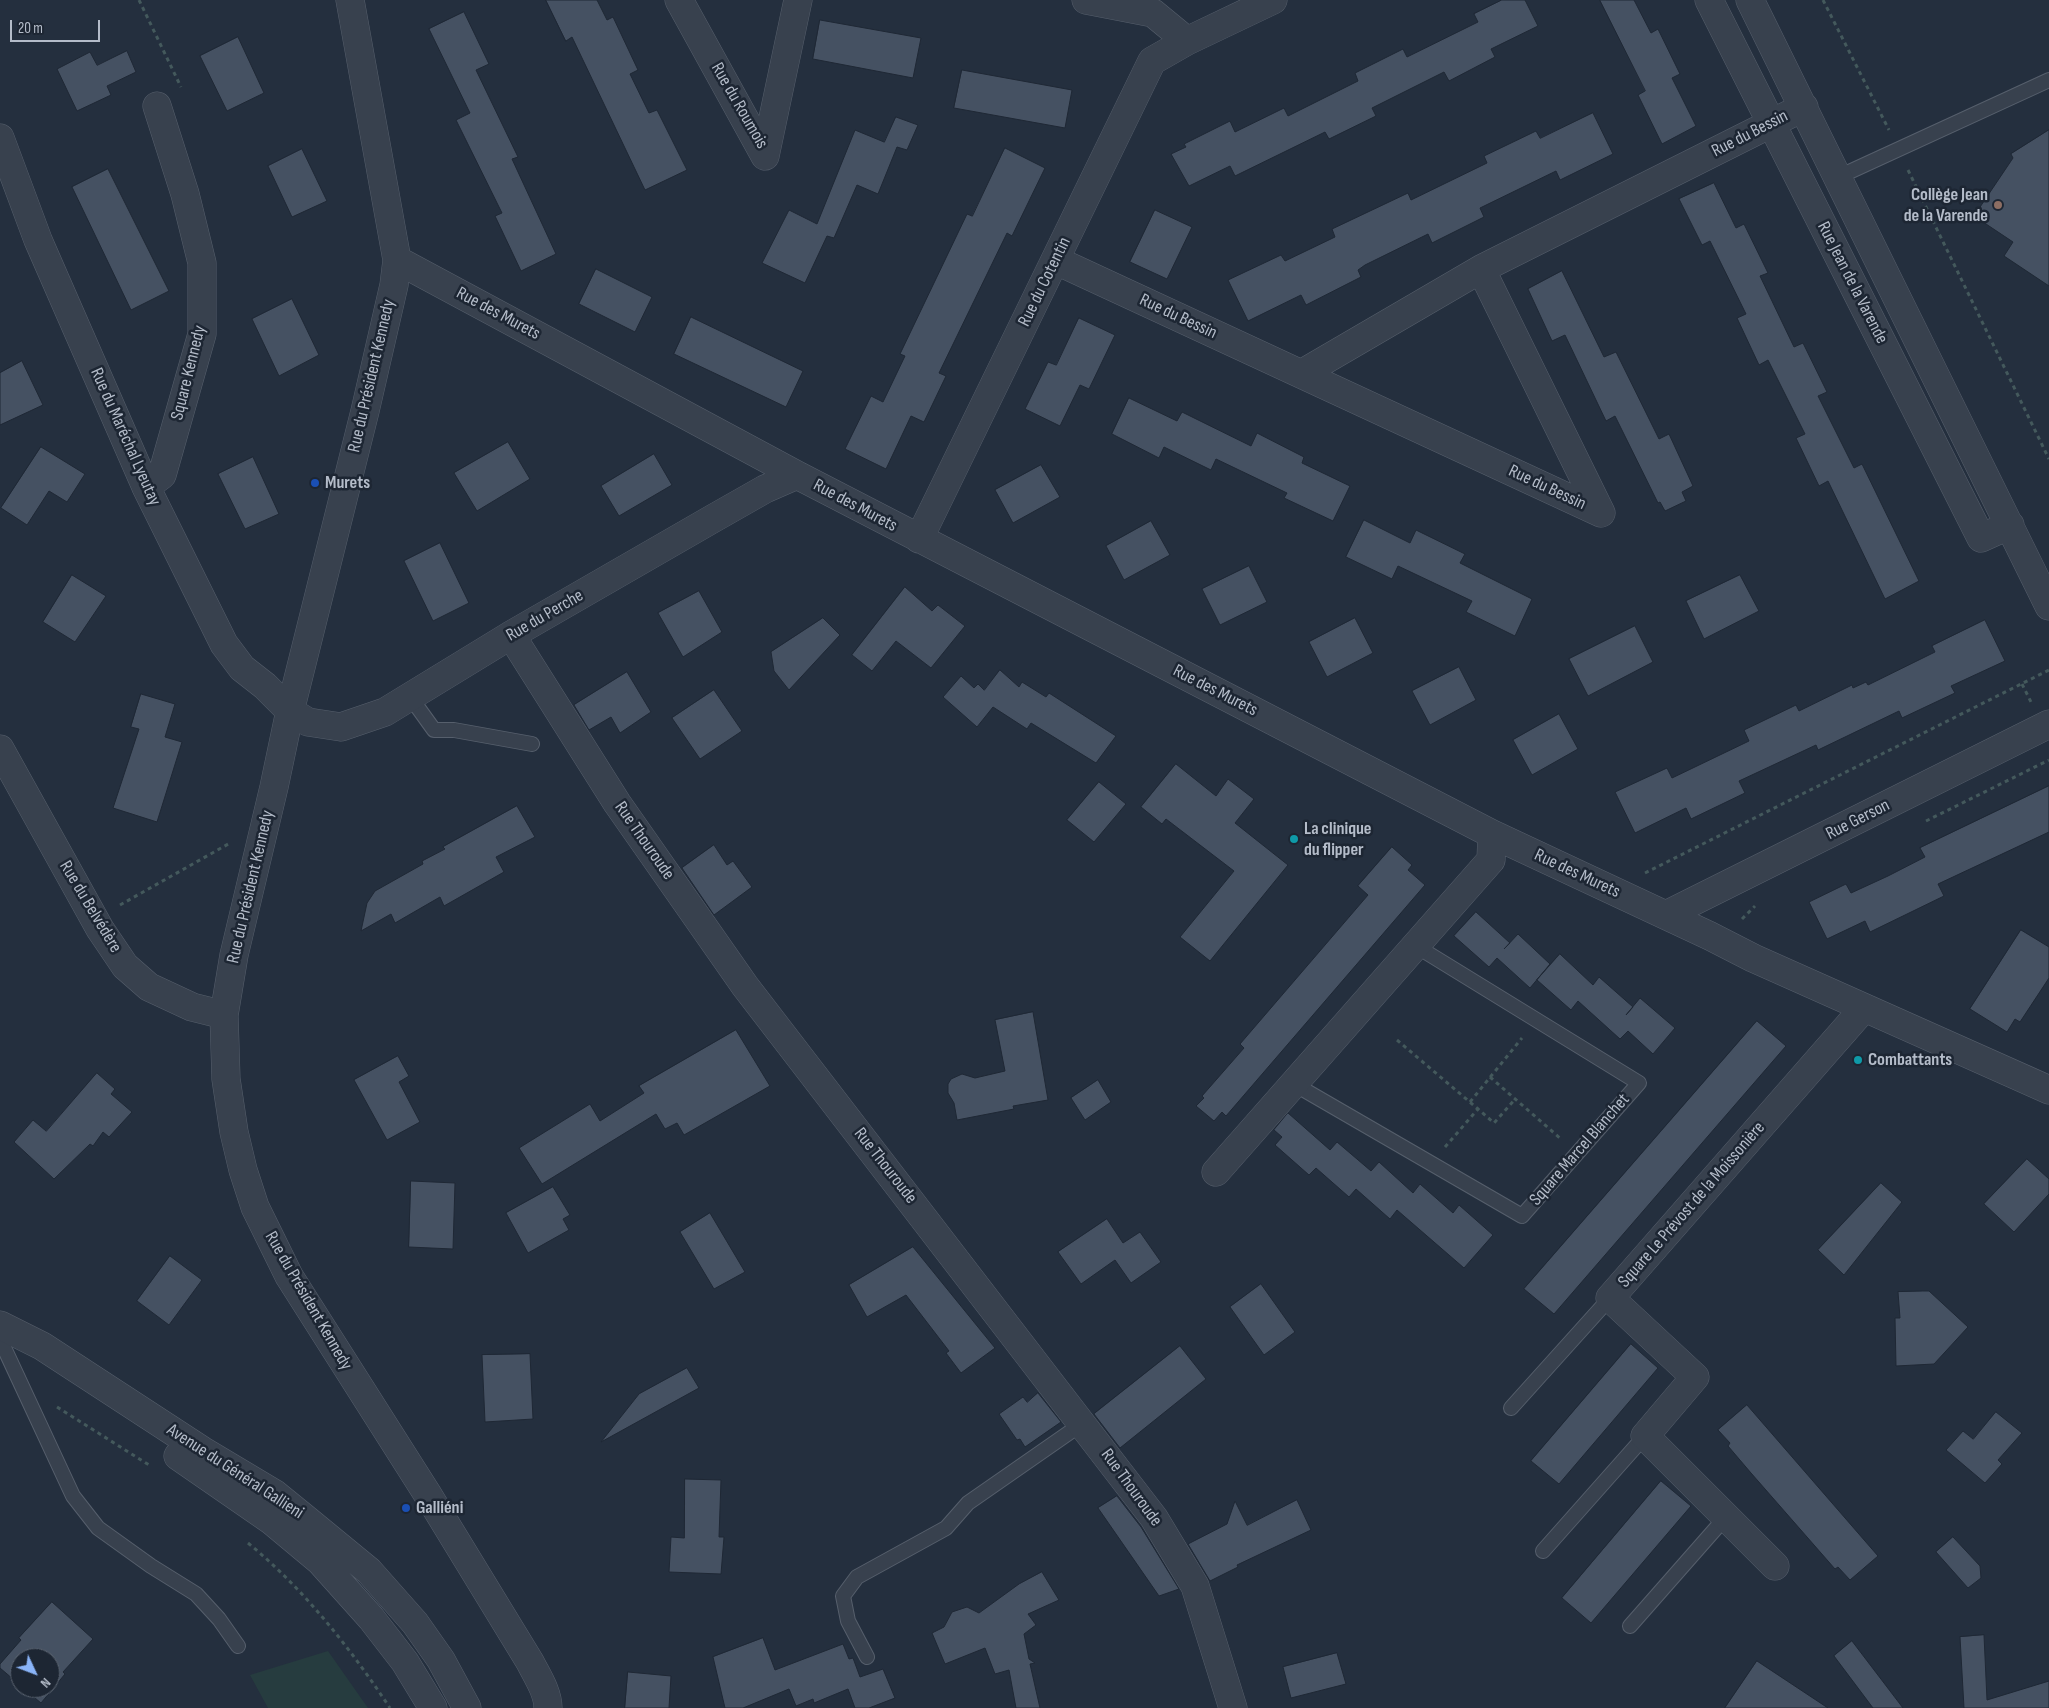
<!DOCTYPE html>
<html>
<head>
<meta charset="utf-8">
<style>
  body { margin:0 }
  #map { position:relative; width:2049px; height:1708px; overflow:hidden; background:#242f3e; font-family:"Sofia Sans Condensed",sans-serif }
  canvas { display:block }
  .north { position:absolute; left:10px; top:1648px; width:50px; height:50px; box-sizing:border-box; background:#1d2633; border:1px solid #59626f; border-radius:50%; rotate:133deg; font-size:14px; font-weight:700; line-height:20px; text-align:center; color:#b4bcc9 }
  .north::after { content:''; display:block; margin:auto; width:18px; height:22px; background:#8ab4f8; clip-path:polygon(50% 0,100% 100%,50% 72%,0 100%) }
  .scale { position:absolute; left:10px; top:20px; width:90px; height:22px; box-sizing:border-box; border:2px solid #b4bcc9; border-top:0; padding-left:6px; font-size:15px; line-height:18px; white-space:nowrap; color:#b4bcc9; -webkit-text-stroke:4px #1d2633; paint-order:stroke }
</style>
</head>
<body>
<div id="map">
<canvas width="2049" height="1708"></canvas>
<div class="north">N</div>
<div class="scale">20 m</div>
</div>
<script>
const ctx = document.querySelector('canvas').getContext('2d');
ctx.lineJoin = 'round';
function fillPath(path, color) { ctx.fillStyle = color; ctx.fill(path, 'evenodd'); }
function stroke(path, color, width, dash) { ctx.strokeStyle = color; ctx.lineWidth = width; ctx.lineCap = dash ? 'butt' : 'round'; ctx.setLineDash(dash || []); ctx.stroke(path); }
function label(font, color, halo, rows, align = 'center') {
  ctx.font = font + ' "Sofia Sans Condensed",sans-serif'; ctx.lineWidth = 5; ctx.setLineDash([]); ctx.textBaseline = 'middle'; ctx.strokeStyle = halo; ctx.fillStyle = color; for (const [text, x, y, turn = 0] of rows) {
    ctx.save(); ctx.translate(x, y); ctx.rotate((+turn || 0) * Math.PI / 180); ctx.textAlign = isNaN(turn) ? turn : align; if (halo) ctx.strokeText(text, 0, 0); ctx.fillText(text, 0, 0); ctx.restore();
  }
}
const green = new Path2D(`
  M 328,1651 L 368,1708 L 268,1708 L 250,1675 Z`);
const building = new Path2D(`
  M 546,0 L 597,0 L 607,20 L 613,17 L 638,70 L 630,74 L 649,113 L 657,110 L 687,170 L 645,190 L 572,37 L 566,41 Z
  M 1502,0 L 1525,0 L 1538,26 L 1491,49 L 1495,57 L 1449,81 L 1444,72 L 1372,108 L 1376,116 L 1329,139 L 1325,132 L 1235,176 L 1230,166 L 1189,186 L 1171,154 L 1186,147 L 1184,144 L 1230,121 L 1235,132 L 1284,108 L 1288,116 L 1358,81 L 1355,73 L 1403,49 L 1407,57 L 1478,22 L 1474,14 Z
  M 1600,0 L 1634,0 L 1651,33 L 1658,29 L 1680,74 L 1672,78 L 1696,126 L 1662,144 L 1638,95 L 1645,91 Z
  M 464,12 L 489,64 L 476,70 L 518,157 L 512,159 L 556,254 L 521,271 L 495,216 L 502,213 L 456,120 L 470,113 L 429,29 Z
  M 820,20 L 921,38 L 913,78 L 813,59 Z
  M 238,37 L 264,93 L 227,111 L 200,56 Z
  M 127,51 L 136,72 L 107,86 L 111,95 L 77,111 L 57,69 L 90,52 L 97,65 Z
  M 962,70 L 1072,90 L 1065,128 L 954,108 Z
  M 1593,113 L 1613,154 L 1560,180 L 1556,171 L 1480,208 L 1484,217 L 1432,243 L 1428,234 L 1365,265 L 1358,270 L 1361,277 L 1306,305 L 1301,295 L 1248,321 L 1228,280 L 1281,255 L 1285,261 L 1335,237 L 1332,229 L 1408,193 L 1411,200 L 1487,163 L 1484,156 L 1536,131 L 1540,138 Z
  M 896,117 L 918,125 L 907,150 L 897,147 L 878,194 L 857,185 L 834,238 L 827,236 L 805,283 L 762,263 L 789,210 L 817,224 L 855,130 L 884,142 Z
  M 2049,130 L 2049,286 L 2004,256 L 2013,242 L 1974,216 L 2013,158 L 2011,154 Z
  M 1005,148 L 1045,168 L 1012,236 L 1007,233 L 939,373 L 946,376 L 924,422 L 911,416 L 886,469 L 845,449 L 871,396 L 883,402 L 905,356 L 900,354 L 967,214 L 972,216 Z
  M 302,149 L 327,201 L 292,217 L 268,166 Z
  M 108,169 L 169,291 L 131,310 L 72,187 Z
  M 1714,183 L 1736,228 L 1744,224 L 1768,273 L 1760,276 L 1794,347 L 1803,343 L 1827,392 L 1818,396 L 1854,468 L 1862,464 L 1919,581 L 1885,599 L 1828,481 L 1819,486 L 1796,438 L 1805,434 L 1768,360 L 1759,365 L 1737,318 L 1746,314 L 1710,241 L 1702,245 L 1679,199 Z
  M 1155,210 L 1192,227 L 1167,279 L 1130,262 Z
  M 596,269 L 652,297 L 635,332 L 579,304 Z
  M 1562,271 L 1604,357 L 1616,352 L 1659,439 L 1669,434 L 1693,486 L 1682,492 L 1686,501 L 1665,511 L 1660,502 L 1658,503 L 1615,416 L 1606,421 L 1565,335 L 1552,341 L 1528,289 Z
  M 292,299 L 319,355 L 279,376 L 252,319 Z
  M 691,317 L 803,371 L 786,407 L 674,354 Z
  M 1079,318 L 1115,335 L 1089,389 L 1080,385 L 1060,426 L 1025,409 L 1048,362 L 1056,365 Z
  M 22,361 L 43,405 L 0,425 L 0,373 Z
  M 1129,398 L 1177,421 L 1182,412 L 1251,446 L 1257,433 L 1304,457 L 1302,463 L 1350,486 L 1333,521 L 1284,498 L 1287,493 L 1216,459 L 1211,470 L 1164,447 L 1159,458 L 1112,434 Z
  M 508,442 L 530,479 L 477,511 L 454,473 Z
  M 41,447 L 85,474 L 67,502 L 49,491 L 27,525 L 1,508 Z
  M 654,454 L 672,485 L 619,516 L 601,486 Z
  M 253,457 L 279,514 L 245,529 L 218,474 Z
  M 1041,465 L 1060,497 L 1013,523 L 995,490 Z
  M 1364,520 L 1410,543 L 1416,530 L 1465,554 L 1460,563 L 1532,599 L 1515,636 L 1466,612 L 1472,601 L 1398,566 L 1392,579 L 1346,557 Z
  M 1151,521 L 1170,555 L 1124,580 L 1106,546 Z
  M 440,543 L 469,603 L 433,621 L 404,561 Z
  M 1249,566 L 1267,602 L 1220,625 L 1202,589 Z
  M 72,575 L 106,596 L 75,642 L 43,622 Z
  M 1740,575 L 1759,611 L 1704,639 L 1686,601 Z
  M 905,587 L 932,611 L 938,605 L 965,626 L 931,668 L 896,641 L 872,671 L 852,655 Z
  M 699,591 L 722,632 L 683,657 L 658,613 Z
  M 823,618 L 840,635 L 789,690 L 774,671 L 771,652 Z
  M 1355,618 L 1373,653 L 1327,677 L 1309,642 Z
  M 1985,620 L 2005,661 L 1951,686 L 1955,693 L 1902,718 L 1899,711 L 1818,750 L 1816,745 L 1739,781 L 1745,793 L 1691,819 L 1686,808 L 1635,833 L 1615,792 L 1667,768 L 1672,778 L 1749,741 L 1744,730 L 1796,705 L 1799,711 L 1852,685 L 1853,688 L 1866,682 L 1868,685 L 1935,652 L 1932,646 Z
  M 1635,626 L 1653,662 L 1588,696 L 1569,659 Z
  M 1459,667 L 1476,700 L 1430,725 L 1412,691 Z
  M 1000,670 L 1019,687 L 1022,682 L 1046,697 L 1049,693 L 1116,736 L 1096,763 L 1031,723 L 1027,729 L 993,707 L 977,727 L 943,697 L 961,676 L 974,688 L 978,684 L 984,690 Z
  M 627,672 L 651,712 L 620,733 L 611,717 L 589,730 L 574,705 Z
  M 714,690 L 742,731 L 700,759 L 672,718 Z
  M 141,694 L 175,704 L 165,737 L 182,742 L 157,822 L 113,808 L 139,729 L 131,727 Z
  M 1559,714 L 1578,749 L 1532,775 L 1513,740 Z
  M 1176,764 L 1216,796 L 1228,779 L 1254,799 L 1235,823 L 1288,865 L 1210,961 L 1180,937 L 1234,871 L 1166,819 L 1162,824 L 1141,807 Z
  M 1099,782 L 1126,804 L 1094,842 L 1067,820 Z
  M 2049,786 L 2049,832 L 1938,884 L 1944,896 L 1870,932 L 1865,921 L 1827,939 L 1809,902 L 1846,884 L 1851,893 L 1888,876 L 1925,857 L 1920,848 Z
  M 517,806 L 535,837 L 496,857 L 504,872 L 444,906 L 440,897 L 395,923 L 391,914 L 361,931 L 367,903 L 375,891 L 423,864 L 422,861 L 445,849 L 443,847 Z
  M 714,845 L 727,865 L 733,861 L 752,887 L 714,915 L 682,868 Z
  M 1392,847 L 1412,865 L 1408,870 L 1425,885 L 1226,1116 L 1222,1112 L 1214,1121 L 1196,1106 L 1204,1098 L 1202,1096 L 1244,1048 L 1240,1044 L 1368,895 L 1358,886 Z
  M 1476,912 L 1510,943 L 1504,949 L 1518,934 L 1550,964 L 1530,988 L 1497,958 L 1489,967 L 1454,936 Z
  M 2021,930 L 2049,947 L 2049,978 L 2020,1022 L 2015,1019 L 2007,1032 L 1970,1009 Z
  M 1560,954 L 1593,985 L 1599,977 L 1633,1007 L 1626,1015 L 1640,998 L 1675,1028 L 1653,1054 L 1628,1031 L 1620,1039 L 1578,1001 L 1571,1010 L 1537,980 Z
  M 1033,1012 L 1048,1100 L 1013,1106 L 1014,1109 L 957,1120 L 954,1103 L 948,1093 L 948,1084 L 951,1079 L 962,1074 L 975,1078 L 1005,1071 L 995,1020 Z
  M 1757,1021 L 1786,1046 L 1554,1314 L 1524,1289 Z
  M 736,1030 L 770,1086 L 684,1135 L 677,1123 L 665,1129 L 656,1114 L 542,1184 L 519,1148 L 590,1104 L 600,1121 L 644,1093 L 639,1086 Z
  M 398,1056 L 409,1076 L 399,1082 L 420,1122 L 387,1140 L 354,1080 Z
  M 97,1073 L 115,1089 L 111,1094 L 132,1112 L 109,1137 L 103,1132 L 93,1146 L 90,1144 L 54,1179 L 14,1142 L 33,1120 L 46,1131 Z
  M 1098,1080 L 1111,1102 L 1085,1120 L 1071,1098 Z
  M 1288,1113 L 1330,1150 L 1337,1142 L 1371,1171 L 1379,1162 L 1413,1193 L 1420,1184 L 1453,1213 L 1459,1205 L 1493,1235 L 1464,1268 L 1397,1210 L 1390,1219 L 1356,1189 L 1349,1197 L 1316,1168 L 1309,1175 L 1275,1145 L 1282,1137 L 1274,1130 Z
  M 2027,1159 L 2049,1179 L 2049,1194 L 2014,1232 L 1984,1204 Z
  M 411,1181 L 455,1183 L 453,1249 L 409,1247 Z
  M 1881,1183 L 1902,1202 L 1844,1275 L 1818,1250 Z
  M 553,1187 L 570,1215 L 563,1219 L 569,1230 L 528,1253 L 506,1213 Z
  M 710,1213 L 745,1272 L 714,1289 L 680,1232 Z
  M 1107,1219 L 1123,1243 L 1140,1232 L 1161,1262 L 1131,1283 L 1115,1260 L 1081,1284 L 1058,1252 Z
  M 913,1247 L 995,1348 L 961,1373 L 946,1353 L 949,1351 L 906,1295 L 867,1317 L 849,1285 Z
  M 170,1256 L 202,1280 L 169,1325 L 137,1301 Z
  M 1261,1284 L 1295,1332 L 1264,1355 L 1230,1307 Z
  M 1923,1291 L 1929,1291 L 1968,1327 L 1934,1364 L 1896,1366 L 1895,1318 L 1900,1318 L 1898,1292 Z
  M 1631,1344 L 1658,1368 L 1559,1484 L 1531,1461 Z
  M 1180,1346 L 1206,1379 L 1120,1448 L 1094,1414 Z
  M 530,1354 L 533,1419 L 485,1422 L 482,1355 Z
  M 687,1368 L 699,1388 L 601,1442 L 639,1394 Z
  M 1038,1393 L 1061,1422 L 1025,1447 L 1020,1439 L 1017,1440 L 999,1414 L 1023,1397 L 1027,1402 Z
  M 1747,1405 L 1878,1556 L 1850,1580 L 1838,1567 L 1835,1569 L 1751,1473 L 1728,1446 L 1730,1443 L 1718,1430 Z
  M 1996,1412 L 2022,1433 L 1998,1460 L 2002,1464 L 1985,1483 L 1946,1450 L 1963,1431 L 1973,1439 Z
  M 685,1479 L 721,1480 L 719,1537 L 724,1537 L 721,1574 L 669,1572 L 671,1537 L 684,1538 Z
  M 1661,1481 L 1691,1506 L 1591,1623 L 1562,1598 Z
  M 1117,1496 L 1141,1527 L 1179,1589 L 1159,1596 L 1098,1508 Z
  M 1297,1500 L 1311,1530 L 1237,1565 L 1238,1567 L 1210,1581 L 1188,1544 L 1227,1524 L 1235,1501 L 1247,1525 Z
  M 1953,1537 L 1980,1566 L 1981,1578 L 1968,1588 L 1936,1552 Z
  M 1042,1572 L 1059,1600 L 1028,1614 L 1036,1625 L 1024,1634 L 1029,1659 L 1035,1663 L 1030,1664 L 1040,1708 L 1016,1708 L 1009,1670 L 995,1674 L 985,1648 L 945,1664 L 932,1633 L 944,1627 L 952,1612 L 967,1607 L 979,1613 L 1019,1584 Z
  M 52,1602 L 93,1639 L 63,1672 L 65,1674 L 41,1703 L 23,1688 L 50,1688 L 50,1658 L 20,1658 L 20,1685 L 0,1668 L 0,1664 L 21,1640 L 19,1638 Z
  M 1984,1635 L 1987,1700 L 2049,1681 L 2049,1708 L 1964,1708 L 1960,1637 Z
  M 763,1638 L 775,1670 L 843,1644 L 849,1659 L 853,1658 L 860,1677 L 883,1669 L 895,1698 L 869,1708 L 855,1708 L 848,1689 L 814,1703 L 813,1699 L 796,1706 L 789,1689 L 743,1708 L 725,1708 L 713,1657 Z
  M 1852,1641 L 1903,1708 L 1873,1708 L 1834,1656 Z
  M 1337,1653 L 1346,1684 L 1291,1698 L 1283,1667 Z
  M 1757,1661 L 1828,1708 L 1725,1708 Z
  M 628,1672 L 671,1676 L 669,1708 L 625,1708 Z`);
const path = new Path2D(`
  M 139,0 L 181,87
  M 1823,0 L 1889,130
  M 1908,170 L 2049,459
  M 2022,684 L 2031,702
  M 1926,821 L 2049,760
  M 1645,873 L 2049,670
  M 120,905 L 230,843
  M 1742,919 L 1755,906
  M 1397,1040 L 1478,1109
  M 1490,1077 L 1561,1139
  M 1470,1102 L 1522,1038
  M 1445,1147 L 1478,1109 L 1494,1123 L 1516,1098
  M 57,1407 L 149,1465
  M 248,1543 C 304,1589 350,1648 390,1708`);
const service = new Path2D(`
  M 1836,178 L 2049,80
  M 411,698 L 434,730 L 454,730 L 532,744
  M 1294,1084 L 1522,1216 L 1639,1083 L 1416,946
  M 0,1339 L 73,1496 L 98,1528 L 151,1566 L 196,1594 L 219,1619 L 238,1646
  M 1511,1408 L 1610,1298
  M 1543,1551 L 1645,1436
  M 1630,1626 L 1725,1518
  M 867,1657 L 848,1621 L 843,1596 L 857,1577 L 946,1528 L 968,1503 L 1083,1423`);
const minor = new Path2D(`
  M 350,0 L 397,260 L 394,285 L 365,411 L 290,711 L 274,787 L 234,955 L 224,1015 L 226,1079 L 234,1132 L 243,1170 L 255,1207 L 289,1276 L 428,1495 L 530,1662 C 537,1676 548,1692 548,1708
  M 679,0 L 765,156 L 798,0
  M 1086,0 L 1153,13 L 1187,41 L 1273,0
  M 1709,0 L 1981,538 L 2010,525
  M 1750,0 L 2049,606
  M 0,138 L 38,240 L 146,487 L 224,644 L 242,668 L 265,686 L 290,711 L 308,722 L 341,727 L 385,712 L 511,635 L 714,518 L 765,489 L 797,475
  M 397,260 L 797,475 L 1492,834 L 1710,936 L 1753,958 L 2049,1090
  M 1055,260 L 1301,374 L 1481,269 L 1804,107
  M 1301,374 L 1601,513 L 1481,269
  M 146,487 L 162,475 L 202,334 L 202,263 L 185,194 L 157,106
  M 919,539 L 1152,61 L 1187,41
  M 511,635 L 617,803 L 745,986 L 1154,1518 L 1195,1586 L 1233,1708
  M 0,749 L 100,929 L 125,966 L 149,987 L 192,1007 L 224,1015
  M 1666,915 L 2049,724
  M 1216,1172 L 1491,860 L 1492,834
  M 1775,1566 L 1645,1436 L 1695,1377 L 1610,1298 L 1864,1008`);
const tertiary = new Path2D(`
  M 0,1325 L 42,1346 L 203,1451 L 275,1494 L 307,1520 L 369,1571 L 415,1623 L 441,1660 L 467,1708
  M 178,1456 L 272,1521 L 320,1561 L 371,1618 L 405,1662 L 433,1708`);
const markers = [
  [1998,205,5,"#8d6e63"],
  [315,483,5,"#1a4fb4"],
  [1294,839,5,"#0f9aa8"],
  [1858,1060,5,"#0f9aa8"],
  [406,1508,5,"#1a4fb4"]
];
const streetNames = [
  ["Rue du Roumois",739,106,60],
  ["Rue du Bessin",1750,134,-27],
  ["Rue du Cotentin",1045,282,-64],
  ["Rue Jean de la Varende",1852,283,63],
  ["Rue des Murets",498,314,28],
  ["Rue du Bessin",1178,317,25],
  ["Square Kennedy",189,373,-76],
  ["Rue du Président Kennedy",372,376,-77],
  ["Rue du Maréchal Lyeutay",125,437,66],
  ["Rue du Bessin",1547,488,25],
  ["Rue des Murets",855,506,28],
  ["Rue du Perche",545,616,-30],
  ["Rue des Murets",1215,691,27],
  ["Rue Gerson",1858,820,-27],
  ["Rue Thouroude",644,841,55],
  ["Rue des Murets",1577,874,25],
  ["Rue du Président Kennedy",251,887,-77],
  ["Rue du Belvédère",90,907,59],
  ["Square Marcel Blanchet",1580,1150,-49],
  ["Rue Thouroude",885,1166,52],
  ["Square Le Prévost de la Moissonière",1692,1205,-49],
  ["Rue du Président Kennedy",308,1301,60],
  ["Avenue du Général Gallieni",235,1472,33],
  ["Rue Thouroude",1131,1488,54]
];
const poiNames = [
  ["Collège Jean",1988,195,"right"],
  ["de la Varende",1988,216,"right"],
  ["Murets",325,483],
  ["La clinique",1304,829],
  ["du flipper",1304,850],
  ["Combattants",1868,1060],
  ["Galliéni",416,1508]
];
fillPath(green, '#263c3f');
fillPath(building, '#455162');
stroke(building, '#1f2835', 1);
stroke(service, '#565f6c', 16);
stroke(minor, '#565f6c', 29);
stroke(tertiary, '#565f6c', 29);
stroke(path, '#44595c', 3, [4, 4]);
stroke(service, '#38414e', 14);
stroke(minor, '#38414e', 28);
stroke(tertiary, '#38414e', 28);
for (const [x, y, r, color] of markers) { const dot = new Path2D(); dot.arc(x, y, r, 0, 2 * Math.PI); ctx.fillStyle = color; ctx.fill(dot); stroke(dot, '#1d2633', 2); }
label('18px', '#b4bcc9', '#1d2633', streetNames);
label('bold 18px', '#b4bcc9', '#1d2633', poiNames, 'left');
</script>
</body>
</html>
